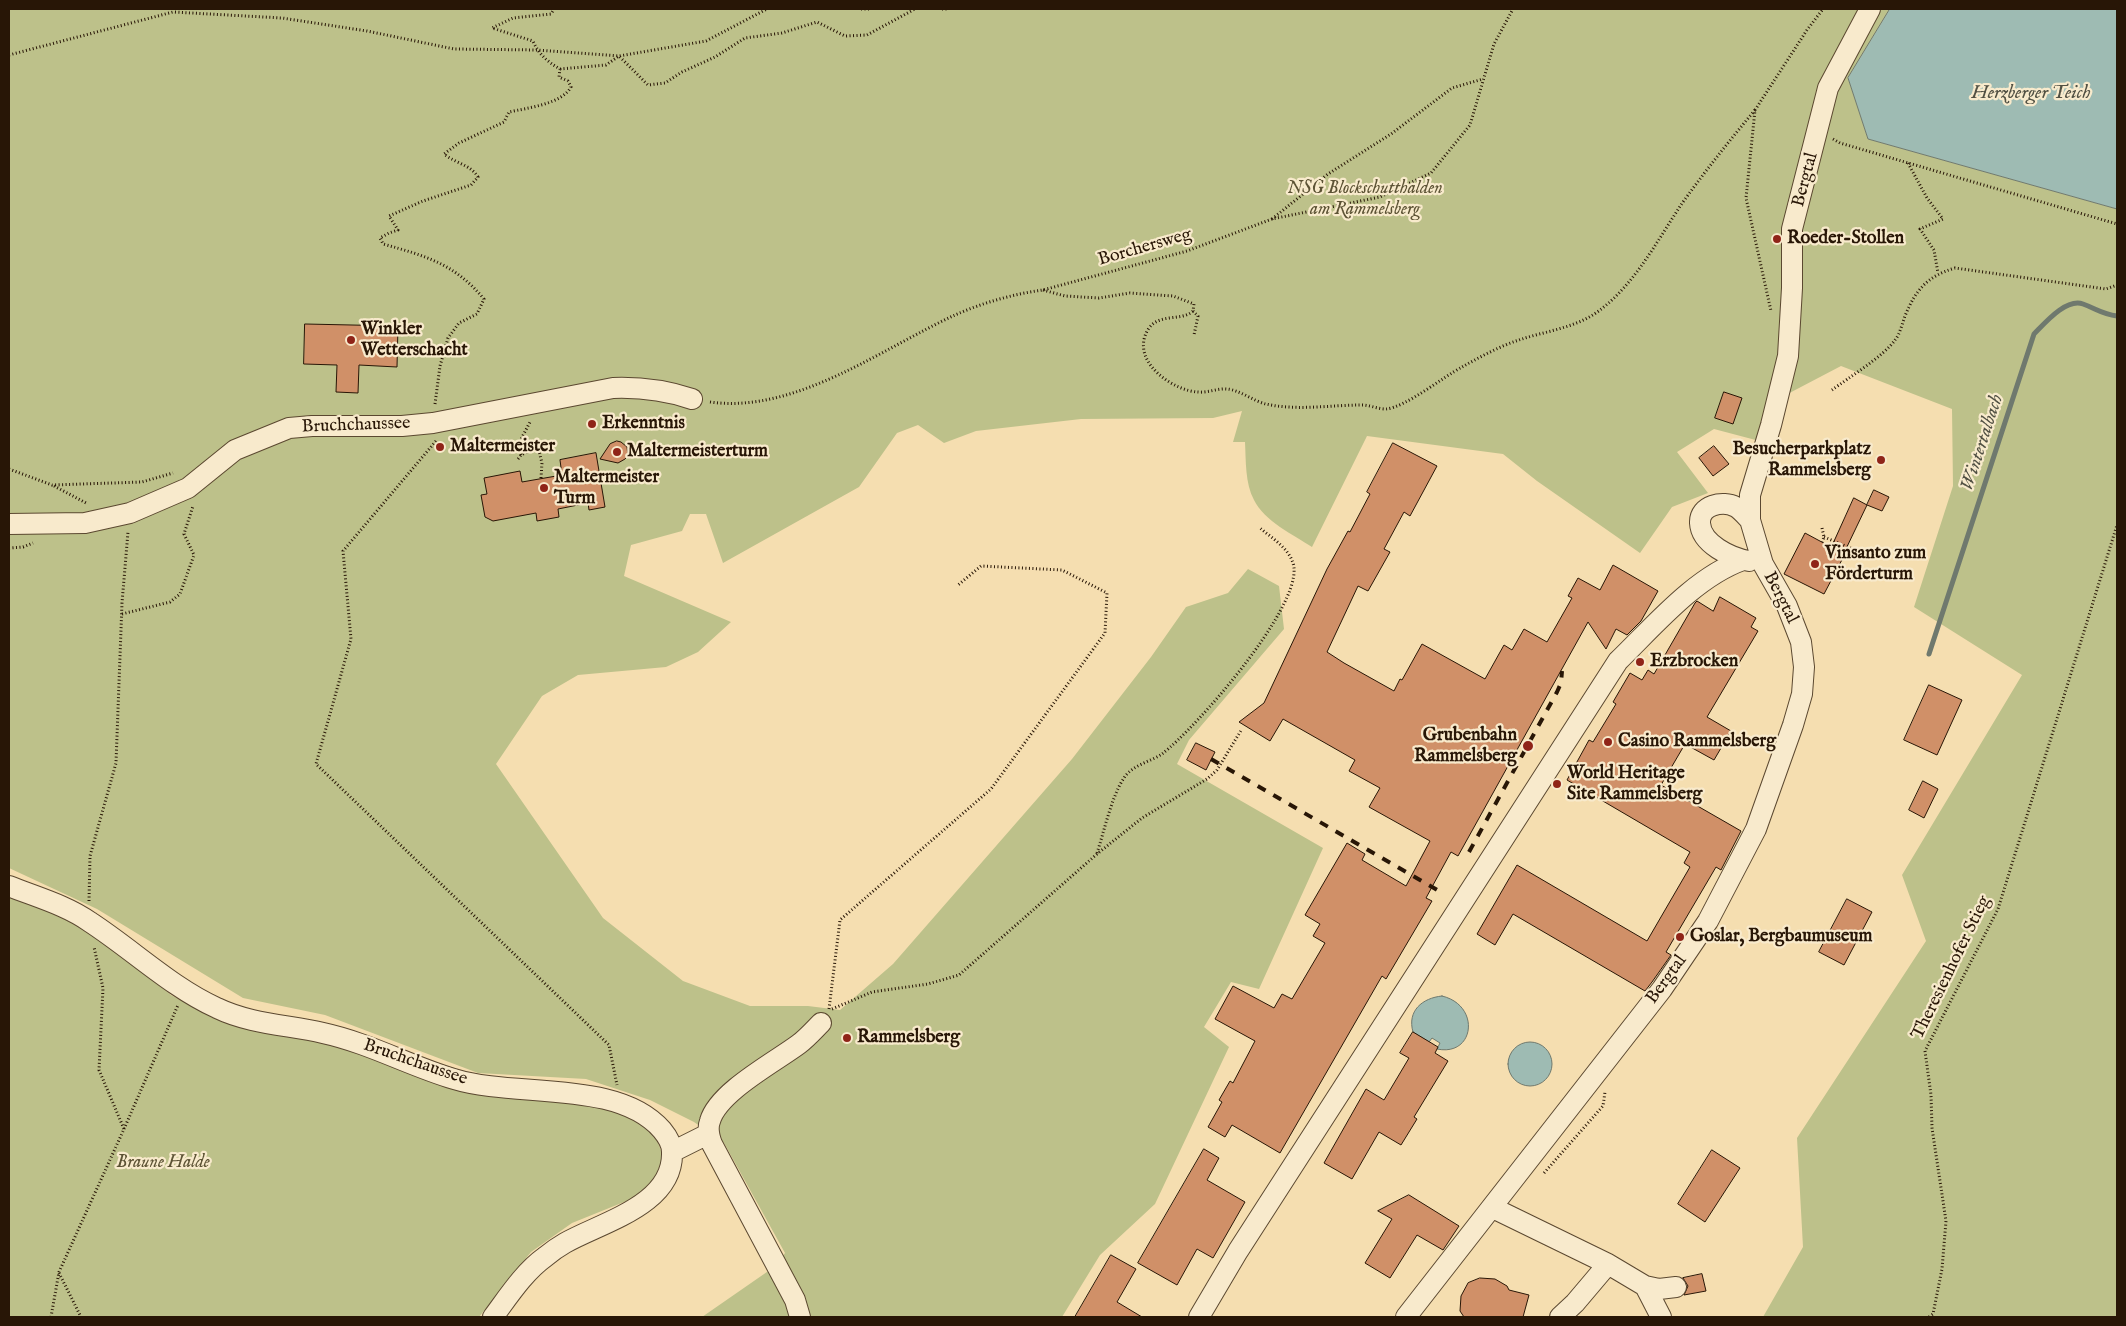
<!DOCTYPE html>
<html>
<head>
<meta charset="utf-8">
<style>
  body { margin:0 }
  #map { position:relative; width:2126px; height:1326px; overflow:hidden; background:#f5deb0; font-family:"IM FELL English",serif }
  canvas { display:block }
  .frame { position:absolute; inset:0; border:10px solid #281606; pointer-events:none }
</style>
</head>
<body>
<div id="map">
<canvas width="2126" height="1326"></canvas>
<div class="frame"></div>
</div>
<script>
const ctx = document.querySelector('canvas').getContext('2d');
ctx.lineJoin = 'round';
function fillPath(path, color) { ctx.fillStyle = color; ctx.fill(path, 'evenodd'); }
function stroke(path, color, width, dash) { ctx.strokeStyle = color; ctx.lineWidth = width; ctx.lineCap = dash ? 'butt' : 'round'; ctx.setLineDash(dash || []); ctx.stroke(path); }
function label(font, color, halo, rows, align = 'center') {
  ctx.font = font + ' "IM FELL English",serif'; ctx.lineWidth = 4.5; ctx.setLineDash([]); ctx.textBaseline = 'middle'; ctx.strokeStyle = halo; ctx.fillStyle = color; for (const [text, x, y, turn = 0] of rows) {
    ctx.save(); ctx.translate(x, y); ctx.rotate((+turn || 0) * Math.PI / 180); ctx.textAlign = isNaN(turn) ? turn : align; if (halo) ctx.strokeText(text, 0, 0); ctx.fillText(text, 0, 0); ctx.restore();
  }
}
const green = new Path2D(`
  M 9,9 L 1890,9 L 1848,78 L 1868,139 L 2117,209 L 2117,1317 L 1763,1317 L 1803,1247 L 1797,1138 L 1926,941 L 1902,875 L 2022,675 L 1914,607 L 1953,486 L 1952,409 L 1841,366 L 1778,399 L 1767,443 L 1714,429 L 1677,452 L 1708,493 L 1672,507 L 1640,553 L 1537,481 L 1503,454 L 1367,436 L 1312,547 C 1294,535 1264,521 1254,500 C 1245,483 1246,461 1245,442 L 1233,442 L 1242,411 L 1213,418 L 1081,419 L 976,431 L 944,443 L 918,425 L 897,433 L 859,487 L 723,563 L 706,514 L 690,514 L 682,531 L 631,545 L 624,576 L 731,622 L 698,652 L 666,667 L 578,675 L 542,696 L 496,764 L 603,918 L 683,981 L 750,1006 L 808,1006 L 840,1010 L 893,964 L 1072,759 L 1151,657 L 1186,607 L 1228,593 L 1248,569 L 1279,586 L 1284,629 L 1189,740 L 1177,764 L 1323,848 L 1259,989 L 1231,982 L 1204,1027 L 1229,1047 L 1155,1204 L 1100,1255 L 1062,1317 L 702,1317 L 777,1265 L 785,1253 L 724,1143 L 694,1122 L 650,1100 L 586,1079 L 478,1073 L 325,1015 L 243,998 L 97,909 L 9,868 Z
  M 9,893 L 76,923 L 124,955 L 171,995 L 212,1017 L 256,1031 L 321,1041 L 547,1098 L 617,1110 L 654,1132 L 663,1156 L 654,1182 L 629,1200 L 572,1223 L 531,1252 L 479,1317 L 9,1317 Z`);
const water = new Path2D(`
  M 1890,9 L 2117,9 L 2117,209 L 1868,139 L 1848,78 Z
  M 1442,996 C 1481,1005 1475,1057 1437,1049 L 1440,1043 L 1432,1038 L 1429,1042 L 1413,1032 C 1407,1011 1422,998 1442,996 Z
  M1508 1064a22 22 0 1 1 44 0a22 22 0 1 1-44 0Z`);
const stream = new Path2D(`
  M 1929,654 L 2034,334 C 2045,323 2066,298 2083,304 C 2097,309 2102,314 2117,316`);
const building = new Path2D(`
  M 305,324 L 398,326 L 397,367 L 359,365 L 358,393 L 336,392 L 337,365 L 304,364 Z
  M 1724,392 L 1742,398 L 1733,424 L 1715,418 Z
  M 617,441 L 621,442 L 627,447 L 628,456 L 625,459 L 618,463 L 600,459 L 610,444 Z
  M 1393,443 L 1437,466 L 1410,516 L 1404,512 L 1384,549 L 1390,552 L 1368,591 L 1358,586 L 1327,652 L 1344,663 L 1394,691 L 1400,679 L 1402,680 L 1422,644 L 1485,679 L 1504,645 L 1512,650 L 1524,629 L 1547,642 L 1572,598 L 1568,596 L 1578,578 L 1600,590 L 1613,565 L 1658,591 L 1641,621 L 1627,635 L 1616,629 L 1606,649 L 1588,622 L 1458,856 L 1451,852 L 1426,898 L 1432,901 L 1386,979 L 1382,976 L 1280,1153 L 1232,1125 L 1225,1137 L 1208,1127 L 1222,1102 L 1219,1100 L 1230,1081 L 1233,1083 L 1255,1041 L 1215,1019 L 1233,986 L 1274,1008 L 1282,994 L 1292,999 L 1325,943 L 1313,936 L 1320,924 L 1305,915 L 1347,843 L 1365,854 L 1362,860 L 1406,886 L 1430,841 L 1369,807 L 1380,788 L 1349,771 L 1355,760 L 1283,719 L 1270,741 L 1239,722 L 1264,703 L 1327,569 L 1348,531 L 1350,532 L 1370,494 L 1367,492 Z
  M 1714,446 L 1729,464 L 1713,476 L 1699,458 Z
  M 596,453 L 605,507 L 589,510 L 588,503 L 558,509 L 559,517 L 537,521 L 536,513 L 493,521 L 485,517 L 481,495 L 487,494 L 484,478 L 520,471 L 522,482 L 562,475 L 560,460 Z
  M 1874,490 L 1889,497 L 1882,511 L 1867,505 Z
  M 1854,498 L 1867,505 L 1844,553 L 1845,554 L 1824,594 L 1784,574 L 1805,533 L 1831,547 Z
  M 1720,597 L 1756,618 L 1751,627 L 1758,631 L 1707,717 L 1731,731 L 1714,760 L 1685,744 L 1661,785 L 1741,831 L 1721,870 L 1716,867 L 1666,952 L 1671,955 L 1652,982 L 1645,991 L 1513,914 L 1495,945 L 1477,934 L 1517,865 L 1647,941 L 1690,867 L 1684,863 L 1690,852 L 1567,780 L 1589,740 L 1593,742 L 1616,704 L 1613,702 L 1630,673 L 1642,680 L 1648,670 L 1654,674 L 1695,603 L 1697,601 L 1713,611 Z
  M 1929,685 L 1962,700 L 1937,755 L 1904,740 Z
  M 1196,743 L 1215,752 L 1206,770 L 1187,760 Z
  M 1923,781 L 1938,789 L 1924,818 L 1909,810 Z
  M 1847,899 L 1872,912 L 1844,965 L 1819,952 Z
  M 1413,1032 L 1438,1047 L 1435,1053 L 1448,1061 L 1414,1117 L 1417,1119 L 1401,1145 L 1379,1132 L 1352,1179 L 1324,1163 L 1366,1089 L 1384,1100 L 1409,1058 L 1400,1053 Z
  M 1204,1149 L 1219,1158 L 1207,1180 L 1245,1202 L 1213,1258 L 1197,1249 L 1177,1285 L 1138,1263 Z
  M 1712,1150 L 1740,1168 L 1705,1222 L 1678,1204 Z
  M 1409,1195 L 1459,1226 L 1443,1250 L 1417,1235 L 1390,1278 L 1365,1263 L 1392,1219 L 1378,1211 Z
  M 1111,1255 L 1136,1269 L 1117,1302 L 1142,1317 L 1075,1317 Z
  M 1702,1274 L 1706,1291 L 1684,1295 L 1688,1286 L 1683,1278 Z
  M 1480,1278 L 1495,1279 L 1507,1286 L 1509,1290 L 1529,1295 L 1523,1317 L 1464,1317 L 1460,1311 L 1461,1296 L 1468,1283 Z`);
const path = new Path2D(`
  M 861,9 L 869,9
  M 942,9 L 949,9
  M 9,55 L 173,12 L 282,18 L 367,31 L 454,49 L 537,50 L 619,56 L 706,41 L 767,9
  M 560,69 L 606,65 L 619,56 L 648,85 L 665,83 L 682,72 L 715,57 L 745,38 L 782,33 L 817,22 L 845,36 L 867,35 L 915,9
  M 1755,110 L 1807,30 L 1823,9
  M 1833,139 L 1840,143 L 2117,224
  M 1908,163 L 1927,198 L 1943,219 L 1920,229 L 1934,250 L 1938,273
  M 1272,219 L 1328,174 L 1391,134 L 1452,88 L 1483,79
  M 1043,290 L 1065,296 L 1099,298 L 1130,293 L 1173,296 L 1194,304 L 1193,311 C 1180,323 1154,310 1145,336 C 1135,365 1175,391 1198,392 C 1208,393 1218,388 1227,389 C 1240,390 1253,401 1266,404 C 1296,411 1331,405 1361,405 C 1370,405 1378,409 1386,409 C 1406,407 1443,377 1462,367 C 1480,357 1500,346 1519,340 C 1545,331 1577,328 1600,310 C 1636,283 1658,239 1683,202 C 1706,170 1730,140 1755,110 L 1746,198 L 1771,311
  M 1193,311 L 1198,316 L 1194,335
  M 1832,390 C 1848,378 1884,356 1895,340 C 1900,334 1902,324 1905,316 C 1916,289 1928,276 1955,268 L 2106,289 L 2117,285
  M 710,402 C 795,414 881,349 955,315 C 982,303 1013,294 1043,290 L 1187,251 L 1272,219 L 1380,197 L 1431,173 L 1470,125 L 1494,44 L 1513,9
  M 435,404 L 440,366 L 448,338 L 459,323 L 477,314 L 484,299 C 455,264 426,256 383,244 L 380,238 L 389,233 L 398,230 L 389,216 L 423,201 L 471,185 L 478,177 C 471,165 455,163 444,154 L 459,143 L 504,122 L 509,112 C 527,108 562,104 571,87 L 568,81 L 559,77 L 560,69 C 548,62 539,55 533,41 L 492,28 L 513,18 L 551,14 L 554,9
  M 436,441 L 343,551 L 351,639 L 316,764 L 609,1045 L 617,1085
  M 519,442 L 537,447
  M 521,455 L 518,445 L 530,422
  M 518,459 L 521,455 L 538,447
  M 9,469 L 52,485 L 142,482 L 173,473
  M 541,478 L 542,463 L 538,447 L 544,447
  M 54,486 L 88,504
  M 1822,528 L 1824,537 L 1822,542
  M 1824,537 L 1855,550
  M 9,548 L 23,547 L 33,543
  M 122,614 L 170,602 L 180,594 L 194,555 L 184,534 L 193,506
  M 1097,853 C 1104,832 1112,795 1124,778 C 1132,765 1150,762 1162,754 C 1197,727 1298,611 1294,568 C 1292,550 1273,539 1260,528
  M 89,901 L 90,856 L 116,763 L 122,603 L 128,532
  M 829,1009 L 840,920 L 991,789 L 1105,633 L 1107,593 L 1062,570 L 981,566 L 958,585
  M 832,1009 L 872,992 L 928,984 L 959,975 L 1097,854 L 1142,818 L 1207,779 L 1217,770 L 1242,729
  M 124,1129 L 178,1005
  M 1544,1173 L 1603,1106 L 1605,1092
  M 59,1273 L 81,1317
  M 51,1317 L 59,1272 L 124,1129 L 99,1070 L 103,988 L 94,947
  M 1929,1317 L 1933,1314 L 1942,1269 L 1946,1221 L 1932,1128 L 1931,1095 L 1925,1051 L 1998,909 L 2117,525`);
const minor = new Path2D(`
  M 9,524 L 85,523 L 130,513 L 188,488 L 235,450 L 289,428 L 312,426 L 402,426 L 433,423 L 613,388 C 641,387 665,390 692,399
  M 1749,561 C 1731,558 1701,544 1700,523 C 1699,505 1723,500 1736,507 C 1741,510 1746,516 1750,520
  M 9,886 C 36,897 66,905 90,922 C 133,950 171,987 217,1008 C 250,1024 288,1025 323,1033 C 369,1043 410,1066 454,1079 C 515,1098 618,1079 662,1130 C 667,1136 672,1145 672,1152 C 674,1205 602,1222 565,1243 C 558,1247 551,1252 545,1257 C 524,1272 508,1297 493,1317
  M 672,1152 L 708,1134
  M 1493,1208 L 1608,1264 L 1645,1286 L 1659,1289 L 1676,1287
  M 1645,1286 L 1661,1317
  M 800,1317 L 795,1300 L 712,1144 C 709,1136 707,1129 710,1121 C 718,1092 775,1062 799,1044 C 807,1038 814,1030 821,1023
  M 1199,1317 L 1238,1251 L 1618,661 C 1654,626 1695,577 1743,560
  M 1406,1317 L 1662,989 L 1708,921 L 1756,829 L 1793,725 L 1802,694 L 1804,667 L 1801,642 L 1787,606 L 1763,564 L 1750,520 L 1750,495 L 1771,425 L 1788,356 L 1792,288 L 1792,229 L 1828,88 L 1870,9
  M 1560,1317 L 1575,1303 L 1608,1264`);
const rail = new Path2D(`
  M 1211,759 L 1439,891
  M 1469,852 L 1557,692 L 1561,683 L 1562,671`);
const markers = [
  [1777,239,5,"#8f2418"],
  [351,340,5,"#8f2418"],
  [592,424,5,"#8f2418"],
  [440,447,5,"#8f2418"],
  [617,452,5,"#8f2418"],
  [1881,460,5,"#8f2418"],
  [544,488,5,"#8f2418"],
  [1815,564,5,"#8f2418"],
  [1640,662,5,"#8f2418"],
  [1608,742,5,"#8f2418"],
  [1528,746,6,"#8f2418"],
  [1557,784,5,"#8f2418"],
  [1680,937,5,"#8f2418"],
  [847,1038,5,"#8f2418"]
];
const streetNames = [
  ["Bergtal",1806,180,-75],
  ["Borchersweg",1145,248,-16],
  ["Bruchchaussee",356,426,-2],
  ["Bergtal",1780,598,63],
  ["Theresienhofer Stieg",1952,968,-64],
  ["Bergtal",1667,980,-54],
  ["Bruchchaussee",415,1063,19]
];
const parkNames = [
  ["NSG Blockschutthalden",1365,189],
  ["am Rammelsberg",1365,210],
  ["Braune Halde",163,1163]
];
const poiNames = [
  ["Roeder-Stollen",1787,239],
  ["Winkler",361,330],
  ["Wetterschacht",361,351],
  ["Erkenntnis",602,424],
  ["Maltermeister",450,447],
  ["Besucherparkplatz",1871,450,"right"],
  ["Rammelsberg",1871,471,"right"],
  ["Maltermeisterturm",627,452],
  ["Maltermeister",554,478],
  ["Turm",554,499],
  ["Vinsanto zum",1825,554],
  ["Förderturm",1825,575],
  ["Erzbrocken",1650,662],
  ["Grubenbahn",1517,736,"right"],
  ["Rammelsberg",1517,757,"right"],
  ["Casino Rammelsberg",1618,742],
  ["World Heritage",1567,774],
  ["Site Rammelsberg",1567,795],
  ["Goslar, Bergbaumuseum",1690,937],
  ["Rammelsberg",857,1038]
];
const waterNames = [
  ["Herzberger Teich",2031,94],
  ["Wintertalbach",1983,443,-72]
];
fillPath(green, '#bdc18a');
fillPath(water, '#9ebbb3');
stroke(water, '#6f796e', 1);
stroke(stream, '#6f796e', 5);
fillPath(building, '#d09068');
stroke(building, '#281606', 1);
stroke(minor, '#5b4830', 22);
stroke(path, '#281606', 3, [1, 2.5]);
stroke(minor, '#f8eacc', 20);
stroke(rail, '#281606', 4, [9, 9]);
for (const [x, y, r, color] of markers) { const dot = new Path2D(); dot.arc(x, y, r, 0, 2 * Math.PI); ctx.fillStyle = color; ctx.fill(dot); stroke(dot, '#f8eacc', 2); }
label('18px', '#281606', '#f8eacc', streetNames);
label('italic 18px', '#5c5234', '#f8eacc', parkNames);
label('bold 18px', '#281606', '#f8eacc', poiNames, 'left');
label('italic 19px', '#515043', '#f8eacc', waterNames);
</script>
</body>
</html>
